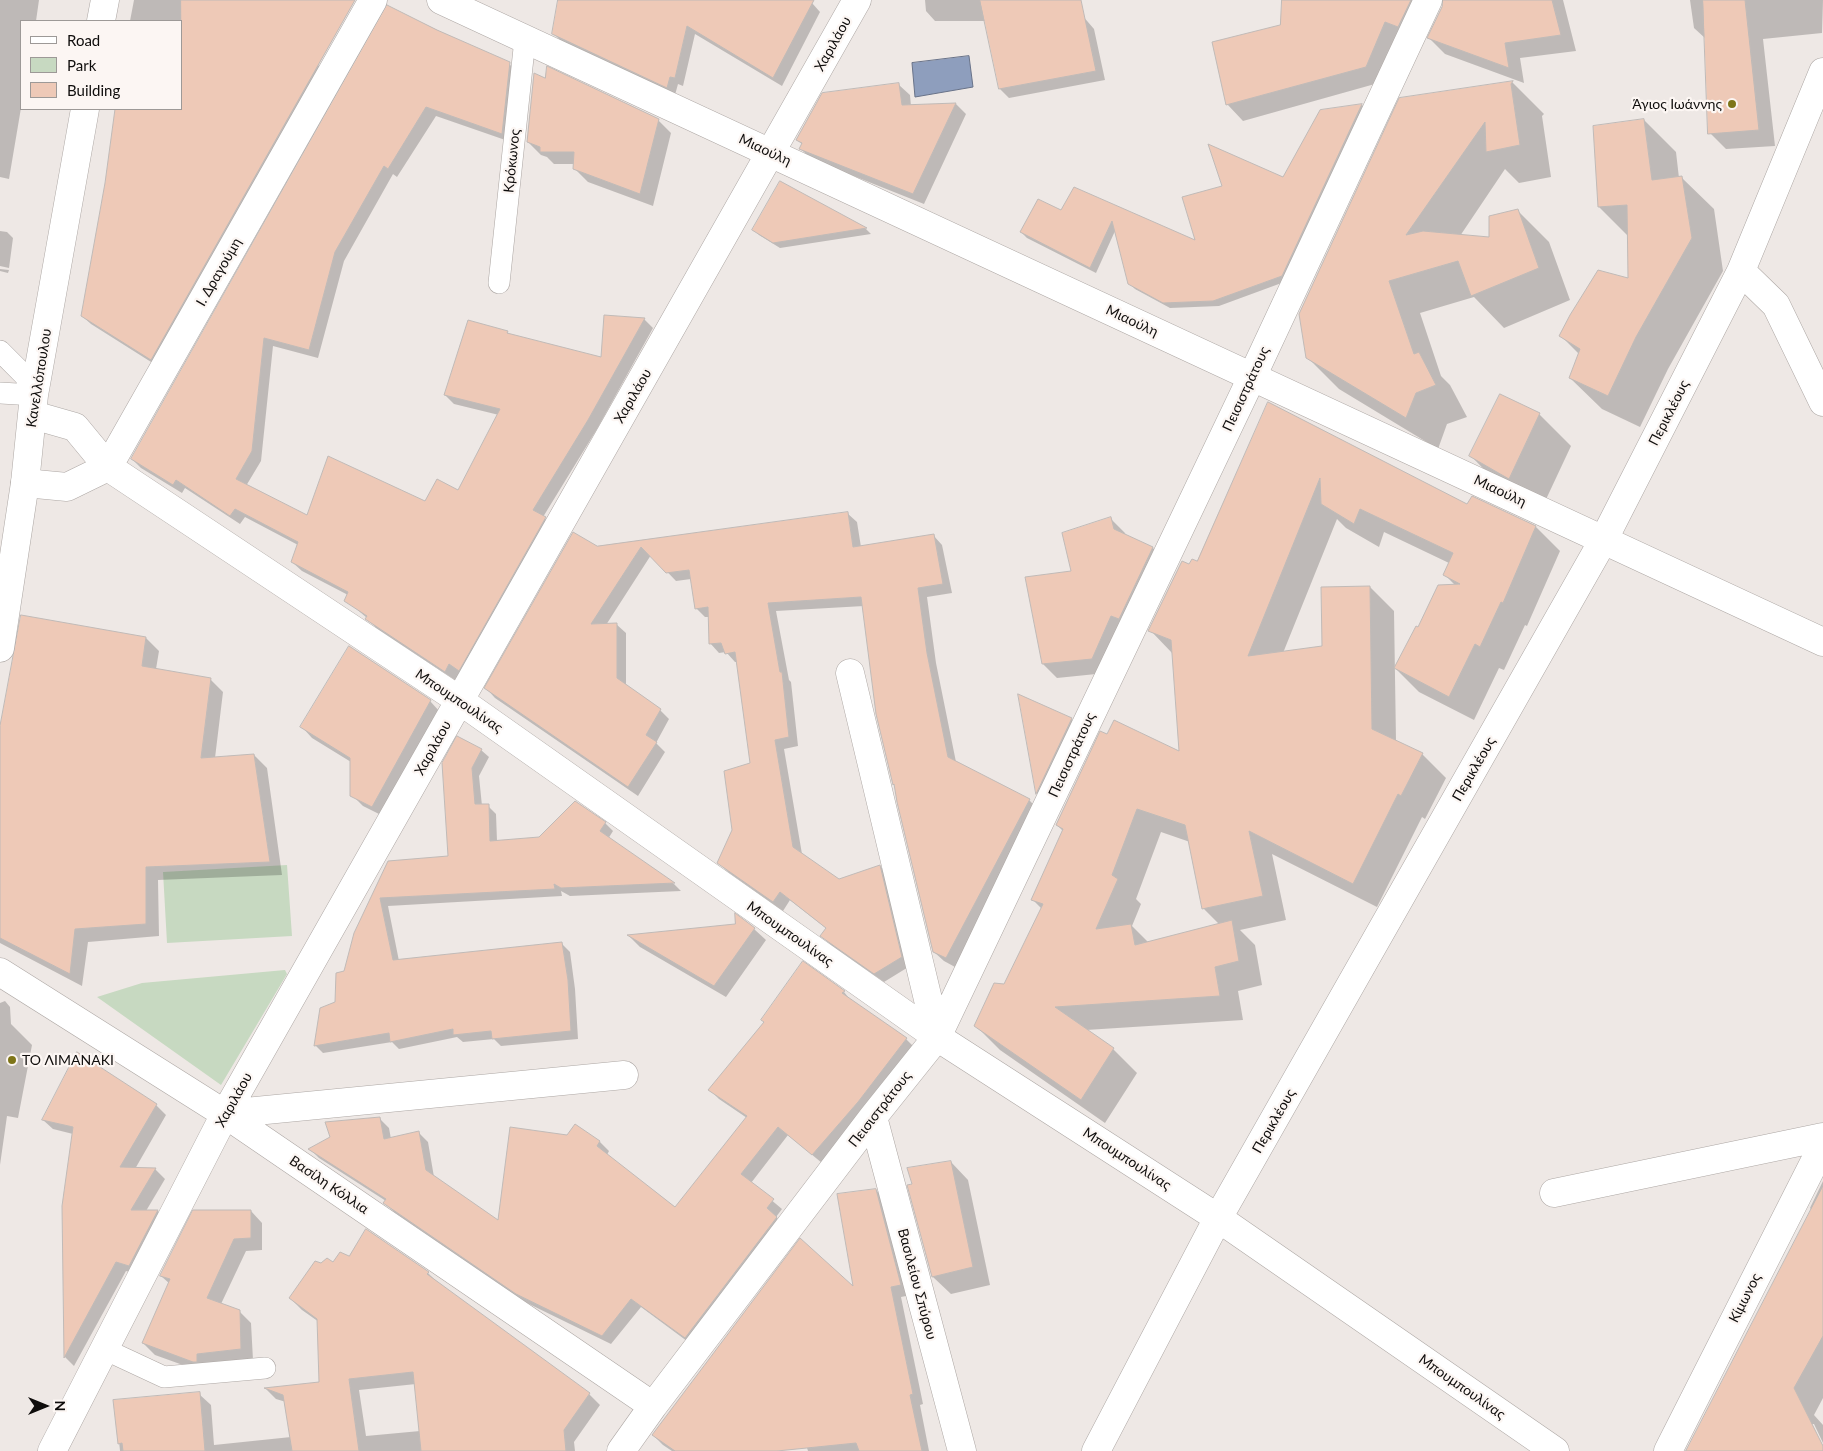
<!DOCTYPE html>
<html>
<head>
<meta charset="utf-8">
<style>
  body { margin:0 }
  #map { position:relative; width:1823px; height:1451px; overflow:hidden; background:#eee8e5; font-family:Lato,sans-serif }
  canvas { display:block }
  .legend { position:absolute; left:20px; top:20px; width:162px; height:90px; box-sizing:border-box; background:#fcf6f3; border:1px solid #9d9997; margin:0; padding:6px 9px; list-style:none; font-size:15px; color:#0f0d0c }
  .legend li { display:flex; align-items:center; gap:10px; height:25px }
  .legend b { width:25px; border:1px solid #9d9997 }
  .north { position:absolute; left:20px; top:1381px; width:50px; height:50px; -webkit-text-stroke:4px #fcf6f3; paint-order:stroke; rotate:90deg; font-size:14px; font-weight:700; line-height:20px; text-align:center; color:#0f0d0c }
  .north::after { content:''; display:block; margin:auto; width:18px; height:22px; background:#0f0d0c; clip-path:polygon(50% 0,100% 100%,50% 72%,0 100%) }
</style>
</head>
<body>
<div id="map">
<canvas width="1823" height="1451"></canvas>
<ul class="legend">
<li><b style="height:6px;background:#fff"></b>Road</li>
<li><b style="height:14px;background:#c7d9c1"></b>Park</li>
<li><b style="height:14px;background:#eec9b7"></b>Building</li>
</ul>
<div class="north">N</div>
</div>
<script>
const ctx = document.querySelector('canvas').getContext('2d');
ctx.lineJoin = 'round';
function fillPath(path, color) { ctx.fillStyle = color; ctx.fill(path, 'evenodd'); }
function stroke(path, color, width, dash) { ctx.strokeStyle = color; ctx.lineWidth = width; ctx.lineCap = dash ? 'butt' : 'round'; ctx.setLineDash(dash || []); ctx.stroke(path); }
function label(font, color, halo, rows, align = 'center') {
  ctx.font = font + ' Lato,sans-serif'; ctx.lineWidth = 4.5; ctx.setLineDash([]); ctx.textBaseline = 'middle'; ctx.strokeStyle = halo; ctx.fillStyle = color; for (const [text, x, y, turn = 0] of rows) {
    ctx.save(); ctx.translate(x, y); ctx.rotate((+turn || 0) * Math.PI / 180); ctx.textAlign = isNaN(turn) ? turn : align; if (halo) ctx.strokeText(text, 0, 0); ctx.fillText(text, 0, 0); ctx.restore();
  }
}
const green = new Path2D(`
  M 287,865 L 292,936 L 167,943 L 163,872 Z
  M 285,970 L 287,974 L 221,1085 L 97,997 L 142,983 Z`);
const water = new Path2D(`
  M 969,56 L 973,87 L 915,97 L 912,63 Z`);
const shadow = new Path2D(`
  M 0,0 L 39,0 L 36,21 L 21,21 L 21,108 L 9,179 L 0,177 Z
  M 134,0 L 354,0 L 318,65 L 326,73 L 159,367 L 91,324 L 82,316 L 107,183 L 118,109 L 181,109 L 181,21 L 130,21 Z
  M 559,0 L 805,0 L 812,3 L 820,12 L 782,86 L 695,34 L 683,86 L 678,84 L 675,95 L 562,42 L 554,34 Z
  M 925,0 L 1069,0 L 1094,29 L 1105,80 L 1009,98 L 1000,89 L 986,21 L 935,21 L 926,11 Z
  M 1284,0 L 1444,0 L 1436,3 L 1382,82 L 1243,121 L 1227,104 L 1281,26 Z
  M 1445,0 L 1563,0 L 1576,51 L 1520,58 L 1524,83 L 1445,54 L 1429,38 L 1443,7 Z
  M 1690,0 L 1823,0 L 1822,33 L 1763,39 L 1775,146 L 1726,149 L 1710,133 L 1706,39 L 1694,28 Z
  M 397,11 L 509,64 L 519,73 L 511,142 L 436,116 L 397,177 L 393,174 L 344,261 L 318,358 L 273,346 L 261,461 L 246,486 L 308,517 L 425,502 L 458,492 L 499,415 L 454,404 L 445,395 L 507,332 L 510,335 L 603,358 L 644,319 L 653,328 L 597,429 L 543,517 L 554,527 L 468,679 L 459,673 L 455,680 L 376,628 L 367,618 L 346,600 L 348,595 L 302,571 L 292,562 L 298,545 L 245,517 L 240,524 L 185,488 L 182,493 L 141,468 L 132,459 Z
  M 1512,82 L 1544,114 L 1542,116 L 1551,177 L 1519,183 L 1505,169 L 1460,236 L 1491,238 L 1518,211 L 1549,242 L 1570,300 L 1504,328 L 1474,297 L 1420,313 L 1441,376 L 1450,385 L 1467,417 L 1447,424 L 1438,449 L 1339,389 L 1307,357 L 1400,99 Z
  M 899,85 L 910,95 L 911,106 L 956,104 L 966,114 L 924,204 L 811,159 L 801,149 L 803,145 L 797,140 Z
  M 1362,105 L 1367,110 L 1287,281 L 1219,306 L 1170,308 L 1135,289 L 1129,283 L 1115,231 L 1096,273 L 1027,238 L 1021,232 L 1062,212 L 1074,188 L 1197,243 L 1284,178 L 1321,111 Z
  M 658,120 L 671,133 L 653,206 L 588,182 L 575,169 L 575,164 L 554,164 L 547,157 L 541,155 L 528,142 Z
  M 1644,120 L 1676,152 L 1679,178 L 1682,178 L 1714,209 L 1723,271 L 1668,369 L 1640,427 L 1602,409 L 1570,378 L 1580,355 L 1561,336 L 1630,280 L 1629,237 L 1599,207 Z
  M 781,183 L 866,229 L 871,234 L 780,248 L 759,235 L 754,229 Z
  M 0,231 L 7,232 L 13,238 L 9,268 L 0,266 Z
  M 0,269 L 9,270 L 8,273 L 0,271 Z
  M 1269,403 L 1468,505 L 1472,498 L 1536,527 L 1560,551 L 1527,626 L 1525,625 L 1504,670 L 1499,668 L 1474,720 L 1419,692 L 1395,668 L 1419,629 L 1456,586 L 1444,574 L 1449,563 L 1384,532 L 1379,547 L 1346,528 L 1337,519 L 1283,653 L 1323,647 L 1370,587 L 1394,611 L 1396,741 L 1422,754 L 1446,778 L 1425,819 L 1422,817 L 1377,907 L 1272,854 L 1286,920 L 1240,930 L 1255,945 L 1262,985 L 1238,991 L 1243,1020 L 1086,1030 L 1113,1049 L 1137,1073 L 1105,1123 L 1000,1050 L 976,1026 L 1005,985 L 1042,909 L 1032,899 L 1063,831 L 1057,825 L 1180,753 L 1173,654 L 1150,630 L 1190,566 L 1197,562 ZM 1161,832 L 1190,842 L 1204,909 L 1219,924 L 1148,942 L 1132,926 L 1141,904 L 1136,899 Z
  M 1539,414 L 1571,446 L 1541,510 L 1502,488 L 1471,456 Z
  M 847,513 L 857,522 L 861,547 L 933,535 L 942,545 L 952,593 L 927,597 L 936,663 L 956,762 L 1030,801 L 1039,810 L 955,967 L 944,961 L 934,952 L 896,786 L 894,784 L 864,606 L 776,611 L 789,680 L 791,682 L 798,746 L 784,749 L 802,854 L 839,880 L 880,866 L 889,876 L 910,966 L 884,982 L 831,945 L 822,936 L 827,929 L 790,900 L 783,911 L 728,872 L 719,863 L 734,830 L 751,764 L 737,662 L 735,662 L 726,652 L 719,653 L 710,643 L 709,617 L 705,617 L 696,608 L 691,579 L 676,581 L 651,555 L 606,625 L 616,624 L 626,633 L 626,685 L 660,710 L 669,719 L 656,743 L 665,752 L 638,796 L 495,698 L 486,688 L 597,547 Z
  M 1111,519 L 1125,533 L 1126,536 L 1153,548 L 1167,563 L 1106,673 L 1057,678 L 1043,664 L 1073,572 Z
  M 146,638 L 159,651 L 156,669 L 210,679 L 223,692 L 215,758 L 254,755 L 267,768 L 282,875 L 158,880 L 159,936 L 88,942 L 82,986 L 0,943 L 0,734 Z
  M 1020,696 L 1071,719 L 1083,731 L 1048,804 L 1037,793 Z
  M 430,701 L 440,712 L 383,816 L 363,806 L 352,795 L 351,762 L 312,738 L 302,727 Z
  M 481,750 L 489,757 L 479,776 L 482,806 L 488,806 L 496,814 L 497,841 L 539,839 L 605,823 L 613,831 L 608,839 L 674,884 L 681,891 L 570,896 L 561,891 L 562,896 L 388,906 L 399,961 L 562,944 L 570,952 L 575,989 L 578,1039 L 501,1046 L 494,1039 L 463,1042 L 457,1037 L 399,1049 L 392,1042 L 323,1053 L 315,1045 L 336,1003 L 345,972 L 389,862 L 449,857 L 443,764 Z
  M 754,929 L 766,940 L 726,997 L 640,947 L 629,936 Z
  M 803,963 L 844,992 L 852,1002 L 906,1039 L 916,1049 L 822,1163 L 788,1135 L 751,1183 L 782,1209 L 776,1217 L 786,1227 L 695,1347 L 641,1307 L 611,1344 L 527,1303 L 394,1212 L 385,1203 L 386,1201 L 319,1158 L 310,1149 L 379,1118 L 389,1128 L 391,1139 L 419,1133 L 428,1142 L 434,1177 L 499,1222 L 575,1126 L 600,1142 L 609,1151 L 607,1155 L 676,1208 L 747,1118 L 719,1099 L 710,1090 L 765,1022 Z
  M 5,1001 L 10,1007 L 11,1024 L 32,1045 L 18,1118 L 7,1116 L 0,1165 L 0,1003 Z
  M 156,1105 L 166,1115 L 135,1169 L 155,1169 L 165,1179 L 146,1211 L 158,1211 L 167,1221 L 139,1275 L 126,1271 L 74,1366 L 65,1357 L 64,1206 L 73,1134 L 53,1129 L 43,1120 Z
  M 951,1162 L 968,1180 L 990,1285 L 951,1294 L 933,1277 L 913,1185 Z
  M 1823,1181 L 1823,1221 L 1810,1208 Z
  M 876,1190 L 886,1201 L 911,1295 L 901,1297 L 923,1404 L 920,1405 L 929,1451 L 808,1451 L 775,1349 L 772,1451 L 672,1451 L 663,1445 L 653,1435 L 854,1289 Z
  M 251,1211 L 262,1223 L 262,1250 L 246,1251 L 221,1304 L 239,1311 L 251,1323 L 253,1360 L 205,1373 L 155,1355 L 143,1343 L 170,1284 L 161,1276 Z
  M 1823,1232 L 1823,1398 L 1814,1415 L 1823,1425 L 1823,1443 L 1814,1424 L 1811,1424 L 1823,1451 L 1686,1451 Z
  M 349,1258 L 428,1273 L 439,1284 L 589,1394 L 600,1405 L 574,1442 L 575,1451 L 120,1451 L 115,1401 L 199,1394 L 211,1405 L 214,1445 L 291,1437 L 286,1402 L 276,1399 L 266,1389 L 320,1383 L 319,1322 L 302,1310 L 290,1298 L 321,1265 L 334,1263 ZM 416,1384 L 420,1431 L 366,1436 L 359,1390 Z`);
const building = new Path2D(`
  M 181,0 L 355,0 L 151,360 L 81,316 L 105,183 L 115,109 L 181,109 Z
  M 558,0 L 814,0 L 773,78 L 687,26 L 675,78 L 670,77 L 667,88 L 552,34 Z
  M 980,0 L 1081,0 L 1096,71 L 999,89 Z
  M 1282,0 L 1411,0 L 1398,27 L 1385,22 L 1366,67 L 1226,105 L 1212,42 L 1280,25 Z
  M 1443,0 L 1552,0 L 1561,35 L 1505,43 L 1509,68 L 1427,38 L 1442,7 Z
  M 1703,0 L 1745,0 L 1759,130 L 1708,134 Z
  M 387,5 L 437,30 L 510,62 L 502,134 L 426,107 L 388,169 L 384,166 L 335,252 L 309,350 L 264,338 L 252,451 L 236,479 L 307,515 L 328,456 L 425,501 L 437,479 L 458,490 L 500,409 L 444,395 L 468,320 L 508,331 L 507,333 L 601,357 L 604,315 L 645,318 L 588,420 L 533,510 L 546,517 L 459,671 L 449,664 L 445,672 L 365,619 L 367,616 L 344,601 L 348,592 L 291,562 L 298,542 L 235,509 L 230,516 L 176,480 L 173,485 L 131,459 Z
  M 547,66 L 659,119 L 640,194 L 573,169 L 574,152 L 540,152 L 540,147 L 527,142 L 534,73 L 545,78 Z
  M 1513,81 L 1511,84 L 1520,145 L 1486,152 L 1485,122 L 1406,235 L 1423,231 L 1489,237 L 1489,216 L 1518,209 L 1539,268 L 1471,296 L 1458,261 L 1389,281 L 1414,354 L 1419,352 L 1436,385 L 1416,393 L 1406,418 L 1306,358 L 1299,314 L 1399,98 Z
  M 899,83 L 902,105 L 956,103 L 913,194 L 799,149 L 802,143 L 796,140 L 822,93 Z
  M 1362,104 L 1282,276 L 1213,301 L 1163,303 L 1128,284 L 1112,221 L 1090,268 L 1020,232 L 1038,199 L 1061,210 L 1074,187 L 1195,240 L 1182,197 L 1222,186 L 1208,144 L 1283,177 L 1320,110 Z
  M 1644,119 L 1652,180 L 1682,176 L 1692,238 L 1636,337 L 1608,396 L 1569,378 L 1580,349 L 1559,336 L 1570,315 L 1598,270 L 1628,278 L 1627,205 L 1598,207 L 1593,126 Z
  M 780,181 L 867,228 L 773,243 L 752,230 Z
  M 1500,394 L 1540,413 L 1509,479 L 1469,456 Z
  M 1268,402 L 1467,504 L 1472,496 L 1536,526 L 1503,603 L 1501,602 L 1480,647 L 1475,644 L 1449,697 L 1394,668 L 1416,626 L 1418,627 L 1438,585 L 1460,584 L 1443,575 L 1453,553 L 1360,509 L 1354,524 L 1321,504 L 1320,478 L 1248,656 L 1322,646 L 1321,587 L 1370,586 L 1372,729 L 1423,753 L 1401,796 L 1398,794 L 1353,884 L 1249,831 L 1263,896 L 1202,909 L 1185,825 L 1137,809 L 1112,875 L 1118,879 L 1096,929 L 1131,924 L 1135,945 L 1232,920 L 1239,961 L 1215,967 L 1220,996 L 1055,1007 L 1114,1048 L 1081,1100 L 974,1026 L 994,983 L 1004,984 L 1043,904 L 1031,900 L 1063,829 L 1056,825 L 1100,731 L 1107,734 L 1114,720 L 1179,751 L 1171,640 L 1148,631 L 1182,561 L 1189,564 L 1192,559 L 1197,561 Z
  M 848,512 L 853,547 L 934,534 L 943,584 L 918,588 L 927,653 L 948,757 L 1030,799 L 946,958 L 933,952 L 897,802 L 894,784 L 893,785 L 876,714 L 861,597 L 768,603 L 780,672 L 782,672 L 789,737 L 775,740 L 793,847 L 839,879 L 880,865 L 902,957 L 874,974 L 820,936 L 826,928 L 780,892 L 773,902 L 717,863 L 732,830 L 724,771 L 750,763 L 735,652 L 725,654 L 721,643 L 709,644 L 708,607 L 695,609 L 689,570 L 666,573 L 641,547 L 591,624 L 617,623 L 617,678 L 661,709 L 646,735 L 657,742 L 628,787 L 484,688 L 573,532 L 597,546 Z
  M 1111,517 L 1114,529 L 1153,547 L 1119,619 L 1111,616 L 1092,659 L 1042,664 L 1025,577 L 1071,571 L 1062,533 Z
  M 21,615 L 146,637 L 142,666 L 211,678 L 201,758 L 254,754 L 270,862 L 146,867 L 146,924 L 75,929 L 70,974 L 0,938 L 0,726 Z
  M 349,646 L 431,700 L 372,807 L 350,796 L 350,758 L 300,727 Z
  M 1018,694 L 1072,718 L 1036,794 Z
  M 457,736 L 482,749 L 472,768 L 475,804 L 489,804 L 490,841 L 539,837 L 575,801 L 606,822 L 600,831 L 675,883 L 561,888 L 554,884 L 555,889 L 380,898 L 393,960 L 562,942 L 568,980 L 571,1031 L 492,1039 L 491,1031 L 453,1035 L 453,1029 L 390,1042 L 389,1033 L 314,1046 L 320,1008 L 335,1002 L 336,973 L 344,971 L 354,933 L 388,861 L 448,856 L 442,763 Z
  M 735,913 L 755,928 L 714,986 L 627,935 L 735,924 Z
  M 803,961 L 845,991 L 842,993 L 907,1038 L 858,1102 L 812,1155 L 778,1127 L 741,1174 L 774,1199 L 767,1208 L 777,1217 L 685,1338 L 631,1299 L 602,1336 L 516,1294 L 383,1203 L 386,1199 L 308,1149 L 330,1137 L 325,1122 L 380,1117 L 384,1139 L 419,1131 L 426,1170 L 498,1220 L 510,1127 L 567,1135 L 575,1124 L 600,1141 L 597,1146 L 675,1207 L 747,1116 L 708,1090 L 764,1022 L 761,1020 Z
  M 77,1052 L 157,1104 L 120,1167 L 156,1168 L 131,1210 L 158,1210 L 129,1266 L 116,1262 L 64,1358 L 62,1206 L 73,1127 L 42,1120 Z
  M 951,1161 L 973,1267 L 932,1277 L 907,1185 L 912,1184 L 907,1168 Z
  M 1823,1186 L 1823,1336 L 1794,1388 L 1823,1446 L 1823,1451 L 1686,1451 Z
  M 876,1189 L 901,1285 L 891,1287 L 913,1394 L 910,1395 L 922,1451 L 859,1451 L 856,1443 L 777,1451 L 675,1451 L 652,1435 L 800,1238 L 853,1286 L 837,1194 Z
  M 193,1210 L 251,1210 L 251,1238 L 234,1239 L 207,1298 L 240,1310 L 241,1349 L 197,1354 L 197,1362 L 193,1362 L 142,1343 L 170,1279 L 160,1276 Z
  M 366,1229 L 429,1272 L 427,1274 L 590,1393 L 564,1430 L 566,1451 L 421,1451 L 413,1372 L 349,1379 L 359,1451 L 292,1451 L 283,1395 L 264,1388 L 319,1382 L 317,1319 L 289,1298 L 315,1261 L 321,1263 L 327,1258 L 333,1262 L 340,1252 L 349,1256 Z
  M 200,1392 L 205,1451 L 123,1451 L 122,1443 L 118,1444 L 113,1400 Z`);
const lane = new Path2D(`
  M 499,283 L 525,39
  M 0,351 L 25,376 L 34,395 L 0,393
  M 104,1349 L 164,1377 L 265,1368`);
const street = new Path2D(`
  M 1741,271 L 1776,305 L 1823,402
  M 33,415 L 75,427 L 108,467 L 459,700 L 937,1037 L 1218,1218 L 1555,1451
  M 25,483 L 67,487 L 108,467 L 373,0
  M 850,673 L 937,1037
  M 0,972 L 225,1114 L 653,1406
  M 225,1114 L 624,1075
  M 873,1117 L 962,1451
  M 1554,1193 L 1823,1137
  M 52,1451 L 225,1114 L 857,0
  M 621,1451 L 653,1406 L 873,1117 L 937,1037 L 1252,377 L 1428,0
  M 1096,1451 L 1218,1218 L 1604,539 L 1741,271 L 1823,72
  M 1668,1451 L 1823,1145`);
const secondary = new Path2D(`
  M 441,0 L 1823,642
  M 101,21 L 105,0
  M 0,648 L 25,483 L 34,395 L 85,109`);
const markers = [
  [1732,104,5,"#7e7518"],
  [12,1060,5,"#7e7518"]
];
const streetNames = [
  ["Χαριλάου",833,44,-61],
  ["Μιαούλη",765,150,25],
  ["Κρόκωνος",512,161,-84],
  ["Ι. Δραγούμη",219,272,-60],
  ["Μιαούλη",1132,321,25],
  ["Κανελλόπουλου",39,378,-81],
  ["Πεισιστράτους",1246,389,-65],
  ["Χαριλάου",633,396,-60],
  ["Περικλέους",1669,413,-63],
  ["Μιαούλη",1500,491,25],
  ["Μπουμπουλίνας",459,701,34],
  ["Χαριλάου",433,748,-61],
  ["Πεισιστράτους",1072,755,-65],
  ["Περικλέους",1474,769,-60],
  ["Μπουμπουλίνας",790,934,35],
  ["Χαριλάου",234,1100,-61],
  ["Πεισιστράτους",880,1109,-52],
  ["Περικλέους",1274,1121,-60],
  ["Μπουμπουλίνας",1127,1159,33],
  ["Βασίλη Κόλλια",329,1185,34],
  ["Βασιλείου Σπύρου",917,1284,75],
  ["Κίμωνος",1745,1298,-63],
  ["Μπουμπουλίνας",1462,1387,35]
];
const poiNames = [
  ["Άγιος Ιωάννης",1722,104],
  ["ΤΟ ΛΙΜΑΝΑΚΙ",22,1060,"left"]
];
fillPath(green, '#c7d9c1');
fillPath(water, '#8e9ebd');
stroke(water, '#687288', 1);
fillPath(shadow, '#0003');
fillPath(building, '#eec9b7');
stroke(building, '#c0bab7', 1);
stroke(lane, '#ada7a4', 22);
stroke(street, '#ada7a4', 29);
stroke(secondary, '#ada7a4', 29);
stroke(lane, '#fff', 21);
stroke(street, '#fff', 28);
stroke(secondary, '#fff', 28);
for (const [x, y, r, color] of markers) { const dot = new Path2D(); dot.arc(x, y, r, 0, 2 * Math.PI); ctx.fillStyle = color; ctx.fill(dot); stroke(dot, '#fcf6f3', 2); }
label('14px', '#0f0d0c', '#fcf6f3', streetNames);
label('14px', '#0f0d0c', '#fcf6f3', poiNames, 'right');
</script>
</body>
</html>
